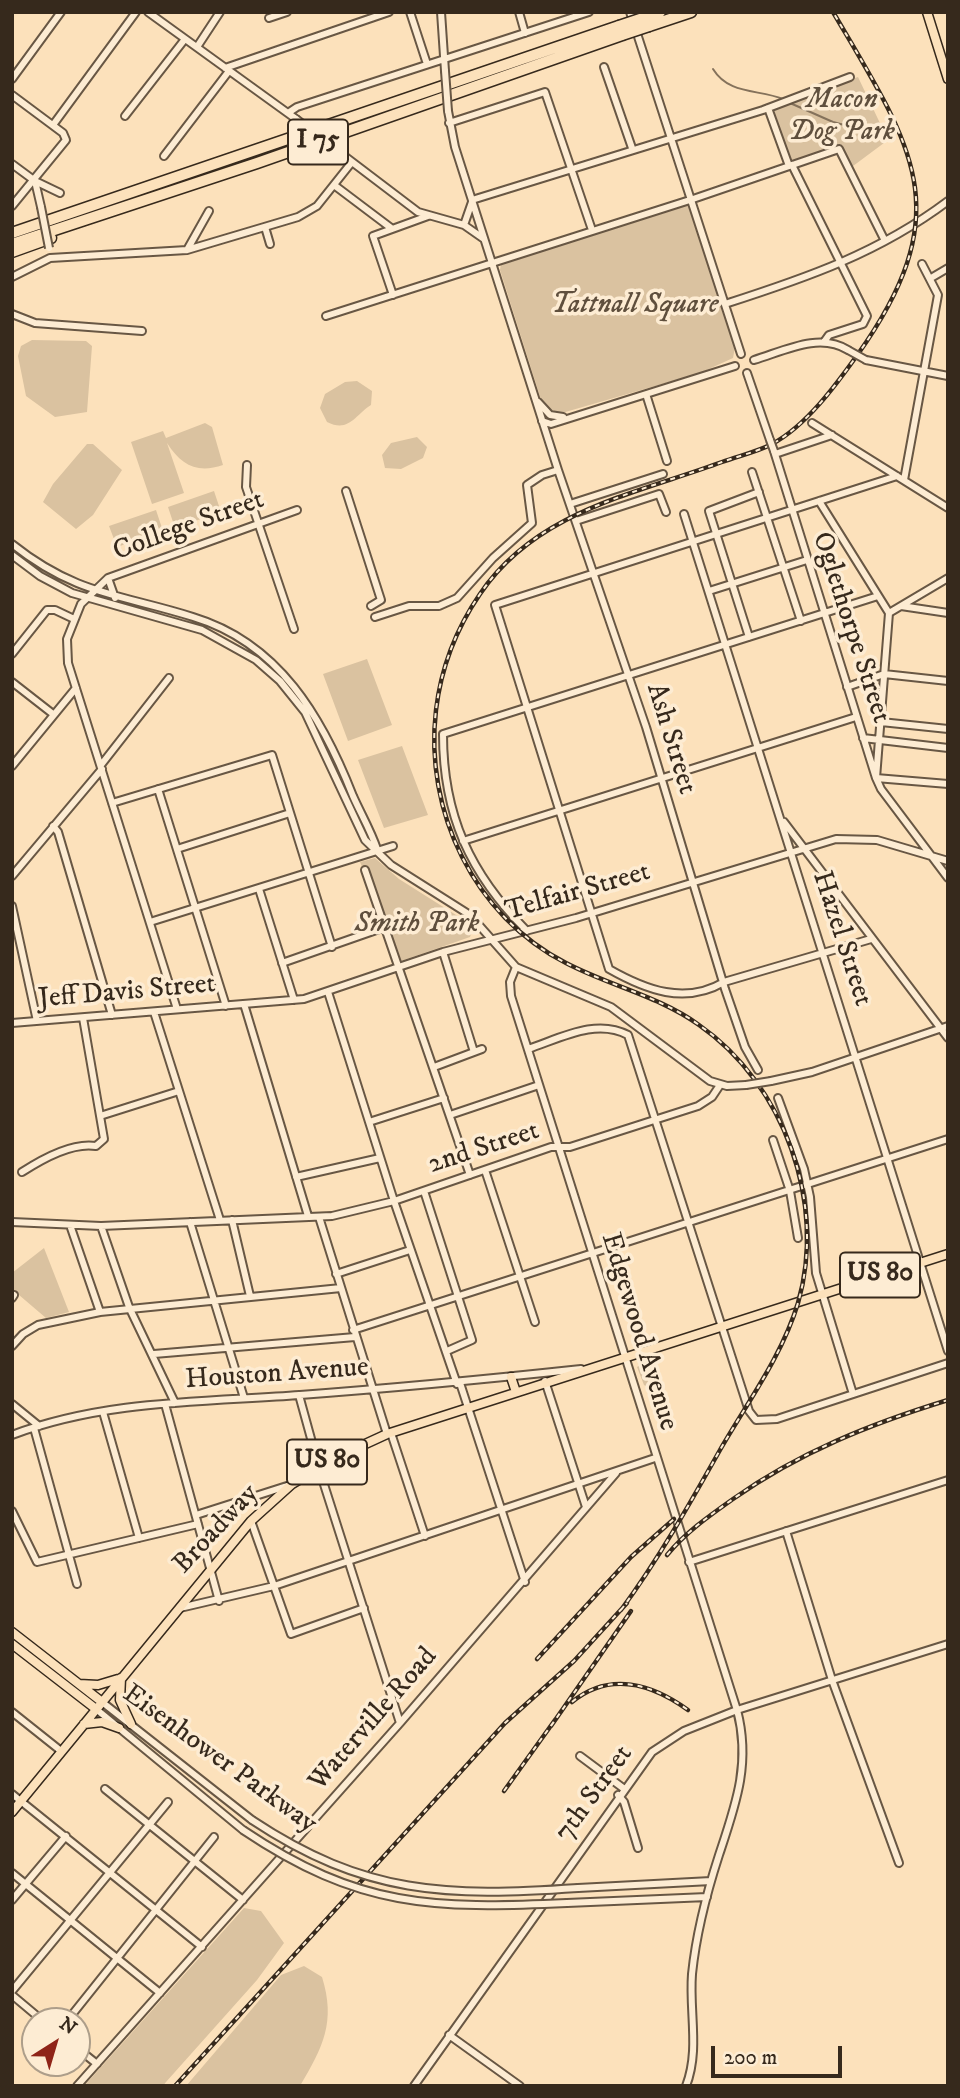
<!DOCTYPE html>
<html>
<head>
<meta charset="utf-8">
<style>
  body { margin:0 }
  #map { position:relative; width:960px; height:2098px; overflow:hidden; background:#fce1bb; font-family:"IM FELL DW Pica",serif }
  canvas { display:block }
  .frame { position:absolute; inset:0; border:14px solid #36291c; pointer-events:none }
  .north { position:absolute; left:21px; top:2007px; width:70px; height:70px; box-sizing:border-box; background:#fdecd3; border:2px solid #ad9e8a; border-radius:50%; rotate:37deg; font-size:19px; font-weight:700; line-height:28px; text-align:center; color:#36291c }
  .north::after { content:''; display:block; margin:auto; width:24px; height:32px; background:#8f2418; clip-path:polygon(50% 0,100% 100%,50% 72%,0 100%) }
  .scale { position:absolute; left:711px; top:2046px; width:131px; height:32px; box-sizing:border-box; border:4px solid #36291c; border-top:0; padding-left:9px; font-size:21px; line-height:24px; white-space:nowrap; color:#36291c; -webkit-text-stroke:5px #fdecd3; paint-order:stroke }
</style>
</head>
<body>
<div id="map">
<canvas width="960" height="2098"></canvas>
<div class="frame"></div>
<div class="north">N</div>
<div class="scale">200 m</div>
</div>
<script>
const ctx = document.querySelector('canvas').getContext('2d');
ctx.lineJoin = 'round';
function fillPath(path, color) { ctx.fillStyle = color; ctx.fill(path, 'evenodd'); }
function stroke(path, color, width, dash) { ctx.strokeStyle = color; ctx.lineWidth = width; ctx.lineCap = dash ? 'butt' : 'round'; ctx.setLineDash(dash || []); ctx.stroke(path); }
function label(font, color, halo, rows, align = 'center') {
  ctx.font = font + ' "IM FELL DW Pica",serif'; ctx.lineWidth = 7; ctx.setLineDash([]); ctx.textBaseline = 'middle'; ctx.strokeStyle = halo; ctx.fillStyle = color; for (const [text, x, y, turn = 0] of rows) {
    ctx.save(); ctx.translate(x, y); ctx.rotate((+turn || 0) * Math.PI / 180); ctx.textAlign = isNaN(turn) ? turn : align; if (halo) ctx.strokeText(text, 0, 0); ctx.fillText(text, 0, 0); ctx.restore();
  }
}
const green = new Path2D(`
  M 858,77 L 888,140 L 849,169 L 839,149 L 789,167 L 769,108 Z
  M 690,204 L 730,329 L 735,347 L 733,358 L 700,373 L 555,415 L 543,406 L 500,270 L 501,264 Z
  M 32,340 L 86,341 L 92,346 L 87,412 L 55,417 L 26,396 L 18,356 L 21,346 Z
  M 357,381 L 372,391 L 371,405 C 355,415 349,433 327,422 L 320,408 L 325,394 L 345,382 Z
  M 205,423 L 212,427 L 223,465 C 197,474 181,465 167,443 L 184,493 L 152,504 L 131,442 L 163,431 L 166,438 Z
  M 417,437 L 427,447 L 423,458 L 401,469 L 385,468 L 382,455 L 391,443 Z
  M 87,444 L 93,444 L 122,470 L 93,515 L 76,529 L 43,502 L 53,484 Z
  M 214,491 L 221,512 L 175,528 L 168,507 Z
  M 156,510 L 163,531 L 117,547 L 109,526 Z
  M 367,659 L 392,725 L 348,741 L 323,674 Z
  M 402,746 L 428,815 L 384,828 L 358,760 Z
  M 375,858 L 399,879 L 464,920 L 473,928 L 470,937 L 401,961 L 360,862 Z
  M 44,1248 L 69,1312 L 46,1318 L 12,1289 L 12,1273 Z
  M 648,1360 L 658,1384 L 650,1389 L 644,1385 L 637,1367 Z
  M 244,1908 L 261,1911 L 284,1943 L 257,1980 L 166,2082 L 163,2086 L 84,2086 Z
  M 304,1966 L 322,1977 C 336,2022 323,2047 300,2086 L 186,2086 L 281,1975 Z`);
const stream = new Path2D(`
  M 713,69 C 729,95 758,89 783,99
  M 790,103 L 833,122 L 863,130 L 889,131`);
const minor = new Path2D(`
  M 148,12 L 296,119
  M 410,12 L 427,64
  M 441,12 L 445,71
  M 519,12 L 525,33
  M 630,12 L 741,354
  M 269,18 L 287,12
  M 197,47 L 220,12
  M 604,67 L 632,148
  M 225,68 L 389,12
  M 12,79 L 61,12
  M 12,95 L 63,133 L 66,140 L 12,206
  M 768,108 L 789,166
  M 448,111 L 455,147 L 558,470 L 646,727 L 725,989 L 745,1047 L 758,1070
  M 288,113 L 297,107 L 589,12
  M 125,116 L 185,39
  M 449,123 L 545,92 L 592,230
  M 53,125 L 136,12
  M 339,152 L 418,212 L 464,225 L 484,239
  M 164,156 L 229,71
  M 12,164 L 35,181 L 60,193
  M 792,165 L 867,316 L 863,324 L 829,335 L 824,342
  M 35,181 L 41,207
  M 334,185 L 391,228
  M 472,200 L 763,110 L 850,77
  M 464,225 L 472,202
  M 265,227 L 270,244
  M 187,250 L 209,211
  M 12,277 L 50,258 L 187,250 L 298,217 L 317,206 L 352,162
  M 931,278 L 948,268
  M 393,295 L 373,236 L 428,216
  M 725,304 C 806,278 879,253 948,201
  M 12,314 L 35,323 L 142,331
  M 326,316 L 693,199 L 839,149 L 885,241
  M 754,360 C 784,351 819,332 848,350
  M 866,360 L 948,376
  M 747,373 L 770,440
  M 646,394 L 667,461
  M 538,402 L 550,415 L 563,417
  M 542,421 L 551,424 L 735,366
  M 812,423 L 948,508
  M 774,451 L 876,778 L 881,789 L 948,878
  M 775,454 L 832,435
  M 247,465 L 246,487 L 294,629
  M 752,472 L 801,621
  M 904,480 L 938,295 L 922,264
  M 346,491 L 381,600 L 371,606
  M 819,501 L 889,613 L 876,778 L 948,784
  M 570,504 L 663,474
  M 684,514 L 948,1351
  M 576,521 L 659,494 L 666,512
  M 12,544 C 76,595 120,594 193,617 C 279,643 322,717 353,796 C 361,814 371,831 377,849
  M 12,555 L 40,576 L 72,593 L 202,630 L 256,660 L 280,681 L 305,712 L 365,840 L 391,865 L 470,915 L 516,967 L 611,1007 L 710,1081 L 727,1086 L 746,1085
  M 108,578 L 115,598
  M 709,591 L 807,560
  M 901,606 L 948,613
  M 889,613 L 948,578
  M 375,617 L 409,606 L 439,606 L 457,598 L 493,558 L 532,523 L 527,485 L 542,475 L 558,470
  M 749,637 L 709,511 L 759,492
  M 12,654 L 47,610 L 55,610 L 74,619
  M 12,682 L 53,714
  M 847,687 L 884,674 L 948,681
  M 881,722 L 948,729
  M 863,738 L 948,748
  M 101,765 L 169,678
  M 12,766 L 76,688
  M 158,789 L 226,1006
  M 112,803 L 272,755 L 332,947
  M 784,822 L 948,1038
  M 53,826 L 58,832 L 112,1015
  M 463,841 L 856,717
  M 177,849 L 290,813
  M 365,870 L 470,1175
  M 12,876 L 102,769
  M 259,889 L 294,1000
  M 12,906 L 37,1021
  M 150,922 L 393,846
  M 527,931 C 470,874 443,815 443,734 L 878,596
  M 871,939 L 724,982 C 685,1005 646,990 609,969 L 495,605 L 897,476
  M 443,952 L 474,1052
  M 282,963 L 385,927
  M 516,967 L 510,982 L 511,996 L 737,1710 C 751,1763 736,1804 719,1855 C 707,1892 696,1935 692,1974 C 689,2012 700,2050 686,2086
  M 328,992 L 394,1201 L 457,1384
  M 244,1004 L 308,1216
  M 177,1009 L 68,663 L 67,639 L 81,604 L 108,578 L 297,510
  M 154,1012 L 220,1220
  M 12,1023 L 304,999 L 443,952 L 576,918 L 836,839 L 877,840 L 948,861
  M 528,1049 C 561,1038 596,1018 628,1035 L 749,1411 L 756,1420 L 777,1419 L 948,1363
  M 434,1067 L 482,1049
  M 771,1081 L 812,1072 L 948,1026
  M 778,1098 L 804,1169 L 810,1197 L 816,1273 L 853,1394
  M 450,1115 L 539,1085
  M 100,1116 L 179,1091
  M 369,1122 L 444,1098
  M 773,1140 L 790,1191 L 798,1238
  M 485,1170 L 535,1322
  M 22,1172 C 42,1159 72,1142 96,1146 L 104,1139 L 83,1018
  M 296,1177 L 380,1158
  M 424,1191 L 472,1340 L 447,1351
  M 319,1217 L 387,1434
  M 232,1220 L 250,1296
  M 12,1222 L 101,1226 L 332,1216 L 394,1201 L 551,1147 L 570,1147 L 698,1106 L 712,1097 L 720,1085
  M 190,1222 L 244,1398
  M 70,1225 L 100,1312
  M 101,1226 L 129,1307 L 175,1403
  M 336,1274 L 410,1250
  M 12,1298 L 14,1295
  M 353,1330 L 948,1139
  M 12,1346 L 23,1334 L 38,1325 L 100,1312 L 341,1288
  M 154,1354 L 355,1337
  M 545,1381 L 586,1507
  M 460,1383 L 525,1582
  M 299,1395 L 321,1475 L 400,1723
  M 12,1404 L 39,1426
  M 165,1404 L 219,1601
  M 103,1412 L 139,1538
  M 34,1428 L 77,1584
  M 391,1433 L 425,1536
  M 12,1435 C 104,1400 204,1402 300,1395 C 394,1388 488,1379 581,1369
  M 12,1511 L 37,1562 L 198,1524
  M 196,1515 L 290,1485
  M 251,1521 L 291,1634 L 364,1608
  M 786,1531 L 832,1680 L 899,1863
  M 689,1562 L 948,1480
  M 180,1608 L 274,1586 L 655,1458
  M 102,1702 L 252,1820
  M 96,1709 L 243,1830
  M 12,1712 L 61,1751
  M 580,1756 L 623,1788
  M 105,1789 L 243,1900
  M 12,1794 L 202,1947
  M 618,1795 L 624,1802 L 638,1848
  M 12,1873 L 160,1993
  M 578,1888 L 711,1881
  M 12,1900 L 66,1836
  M 567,1903 L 707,1897
  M 12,1991 L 168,1802
  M 12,1995 L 43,2021
  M 67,2021 L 214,1837
  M 449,2035 L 520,2086
  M 77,2048 L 97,2064
  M 77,2086 L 400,1723 L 616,1473
  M 414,2086 L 652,1752 L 684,1731 L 737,1710 L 948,1644`);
const major = new Path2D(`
  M 927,12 L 948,79
  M 511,1377 L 516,1392
  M 12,1632 L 102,1702
  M 12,1644 L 96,1709
  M 121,1678 L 120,1700 L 131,1724
  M 79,1684 L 98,1685 L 118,1679
  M 84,1724 L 102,1722 L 119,1728
  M 12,1812 L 251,1521 L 292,1484 L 337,1457 L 387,1434 L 948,1254`);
const highway = new Path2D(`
  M 646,17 L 660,12
  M 649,26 L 691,12
  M 12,233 L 619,26
  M 12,244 L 257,163 L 622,35
  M 12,252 L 51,238`);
const rail = new Path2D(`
  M 667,1555 C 686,1532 709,1516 733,1499 C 800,1452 870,1424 948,1400
  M 621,1610 C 658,1560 689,1505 720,1450 C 747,1403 782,1356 798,1303 C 827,1203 784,1084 699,1025 C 659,996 610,986 566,963 C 474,916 424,811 436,710 C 441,668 456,629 480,594 C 536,511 635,494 722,462 C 738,456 757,452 772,444 C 806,426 836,385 858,354 C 960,210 913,148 833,12
  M 537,1659 L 631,1557 L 674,1519
  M 572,1702 C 610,1671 652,1684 688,1710
  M 551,1726 L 631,1611
  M 504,1791 L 555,1720
  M 175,2086 L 505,1723 L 574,1661 L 627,1603`);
const minorBridge = new Path2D(`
  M 445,71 L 448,111
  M 296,119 L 339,152
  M 41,207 L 49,248
  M 848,350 L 866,360
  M 770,440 L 774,451
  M 746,1085 L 771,1081
  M 252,1820 C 365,1895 447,1897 578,1888
  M 243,1830 C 359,1908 433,1909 567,1903`);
const highwayBridge = new Path2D(`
  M 619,26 L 646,17
  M 622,35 L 649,26`);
const shields = [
  [318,142,60],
  [880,1275,80],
  [327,1462,80]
];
const shieldNames = [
  ["I 75",318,142],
  ["US 80",880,1275],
  ["US 80",327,1462]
];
const parkNames = [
  ["Macon",842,101],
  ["Dog Park",842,133],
  ["Tattnall Square",635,306],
  ["Smith Park",417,925]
];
const streetNames = [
  ["College Street",189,527,-20],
  ["Oglethorpe Street",850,628,72],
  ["Ash Street",670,739,73],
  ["Telfair Street",578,893,-16],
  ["Hazel Street",841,939,72],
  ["Jeff Davis Street",127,993,-5],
  ["2nd Street",484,1149,-18],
  ["Edgewood Avenue",638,1332,73],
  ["Houston Avenue",277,1375,-4],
  ["Broadway",217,1530,-47],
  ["Waterville Road",374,1720,-49],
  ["Eisenhower Parkway",219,1760,36],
  ["7th Street",595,1794,-54]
];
fillPath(green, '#dac2a0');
stroke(stream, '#85725b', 2);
stroke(minor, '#685744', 10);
stroke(major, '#36291c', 11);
stroke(highway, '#36291c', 13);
stroke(minor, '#fdecd3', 6);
stroke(major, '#fce1bb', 8);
stroke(highway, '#fce1bb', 10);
stroke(rail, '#36291c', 4.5);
stroke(rail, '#fdecd3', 2, [5]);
stroke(minorBridge, '#685744', 10, []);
stroke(highwayBridge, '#36291c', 13, []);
stroke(minorBridge, '#fdecd3', 6);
stroke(highwayBridge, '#fce1bb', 10);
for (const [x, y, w] of shields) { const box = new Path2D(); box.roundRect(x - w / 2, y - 22.5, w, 45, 5); ctx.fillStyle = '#fdecd3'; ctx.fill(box); stroke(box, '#36291c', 2); }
label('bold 26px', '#36291c', null, shieldNames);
label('italic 28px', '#5f4f3d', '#fdecd3', parkNames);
label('28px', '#36291c', '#fdecd3', streetNames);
</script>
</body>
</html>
